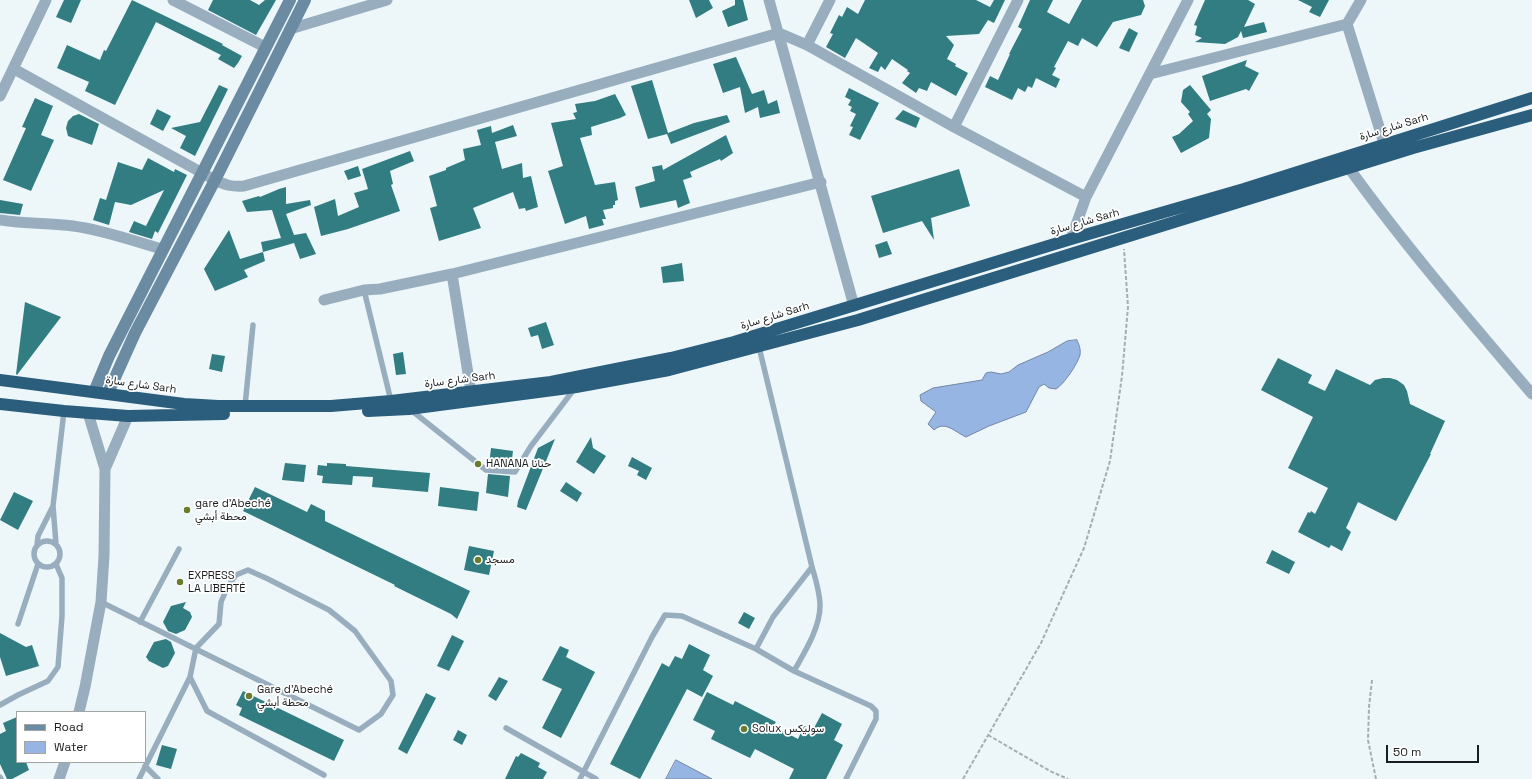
<!DOCTYPE html>
<html>
<head>
<meta charset="utf-8">
<style>
  body { margin:0 }
  #map { position:relative; width:1532px; height:779px; overflow:hidden; background:#edf7fa; font-family:"Space Grotesk",sans-serif }
  canvas { display:block }
  .legend { position:absolute; left:16px; top:711px; width:130px; height:52px; box-sizing:border-box; background:#fff; border:1px solid #a3a5a5; margin:0; padding:5px 7px; list-style:none; font-size:12px; color:#1a1d1e }
  .legend li { display:flex; align-items:center; gap:8px; height:20px }
  .legend b { width:20px; border:1px solid #a3a5a5 }
  .scale { position:absolute; left:1386px; top:745px; width:93px; height:18px; box-sizing:border-box; border:2px solid #1a1d1e; border-top:0; padding-left:5px; font-size:12px; line-height:14px; white-space:nowrap; color:#1a1d1e; -webkit-text-stroke:3px #fff; paint-order:stroke }
</style>
</head>
<body>
<div id="map">
<canvas width="1532" height="779"></canvas>
<ul class="legend">
<li><b style="height:5px;background:#6b8ba2"></b>Road</li>
<li><b style="height:11px;background:#97b5e3"></b>Water</li>
</ul>
<div class="scale">50 m</div>
</div>
<script>
const ctx = document.querySelector('canvas').getContext('2d');
ctx.lineJoin = 'round';
function fillPath(path, color) { ctx.fillStyle = color; ctx.fill(path, 'evenodd'); }
function stroke(path, color, width, dash) { ctx.strokeStyle = color; ctx.lineWidth = width; ctx.lineCap = dash ? 'butt' : 'round'; ctx.setLineDash(dash || []); ctx.stroke(path); }
function label(font, color, halo, rows, align = 'center') {
  ctx.font = font + ' "Space Grotesk",Vazirmatn,sans-serif'; ctx.lineWidth = 3.5; ctx.setLineDash([]); ctx.textBaseline = 'middle'; ctx.strokeStyle = halo; ctx.fillStyle = color; for (const [text, x, y, turn = 0] of rows) {
    ctx.save(); ctx.translate(x, y); ctx.rotate((+turn || 0) * Math.PI / 180); ctx.textAlign = isNaN(turn) ? turn : align; if (halo) ctx.strokeText(text, 0, 0); ctx.fillText(text, 0, 0); ctx.restore();
  }
}
const water = new Path2D(`
  M 1077,340 C 1079,345 1081,349 1080,355 C 1077,365 1064,384 1056,389 L 1049,388 L 1044,384 L 1039,387 L 1026,412 L 989,426 L 966,437 C 955,432 945,420 934,430 L 928,424 L 936,412 L 921,401 L 920,395 L 933,388 L 982,380 L 986,373 L 991,372 L 1001,374 L 1009,372 L 1018,365 L 1048,352 L 1067,341 Z
  M 676,760 L 712,779 L 666,779 Z`);
const building = new Path2D(`
  M 64,0 L 81,0 L 71,23 L 56,17 Z
  M 132,0 L 223,44 L 222,45 L 242,56 L 238,63 L 234,68 L 218,59 L 221,55 L 156,22 L 115,105 L 85,91 L 89,82 L 57,68 L 67,45 L 100,60 L 104,50 L 106,51 Z
  M 213,0 L 250,0 L 259,5 L 265,0 L 276,0 L 256,35 L 208,10 Z
  M 689,0 L 709,0 L 713,8 L 696,18 Z
  M 735,0 L 743,0 L 748,20 L 728,27 L 722,11 L 735,5 Z
  M 865,0 L 976,0 L 990,7 L 994,0 L 1005,0 L 994,23 L 988,20 L 979,34 L 946,36 L 954,45 L 947,59 L 956,64 L 955,66 L 968,73 L 956,96 L 931,82 L 927,91 L 919,88 L 916,93 L 902,83 L 910,73 L 907,71 L 908,70 L 892,59 L 885,70 L 881,66 L 878,72 L 869,68 L 878,53 L 856,38 L 845,58 L 826,47 L 833,34 L 830,33 L 839,15 L 842,17 L 847,7 L 858,14 Z
  M 1030,0 L 1053,0 L 1047,12 L 1069,24 L 1082,0 L 1143,0 L 1145,6 L 1141,15 L 1113,22 L 1097,47 L 1082,38 L 1078,46 L 1068,41 L 1054,67 L 1056,68 L 1052,75 L 1060,79 L 1056,88 L 1036,78 L 1032,88 L 1028,86 L 1025,92 L 1018,88 L 1012,100 L 985,87 L 990,76 L 998,80 L 1010,54 L 1009,54 L 1022,29 L 1018,27 Z
  M 1205,0 L 1248,0 L 1255,4 L 1244,27 L 1264,22 L 1267,32 L 1243,38 L 1241,31 L 1238,37 L 1225,44 L 1195,42 L 1202,38 L 1195,35 L 1197,26 L 1194,25 Z
  M 1298,0 L 1329,0 L 1320,17 L 1309,12 L 1312,7 Z
  M 1129,28 L 1138,33 L 1129,52 L 1119,48 Z
  M 736,57 L 752,94 L 764,90 L 768,104 L 777,100 L 780,113 L 760,118 L 758,107 L 745,113 L 740,87 L 723,93 L 713,64 Z
  M 1247,60 L 1245,66 L 1259,73 L 1249,91 L 1246,89 L 1210,101 L 1202,76 Z
  M 652,80 L 668,133 L 694,123 L 727,115 L 730,122 L 671,144 L 667,134 L 648,139 L 631,86 Z
  M 219,85 L 228,89 L 195,156 L 180,148 L 186,136 L 171,128 L 200,122 Z
  M 1190,85 L 1211,110 L 1207,114 L 1211,119 L 1209,138 L 1181,153 L 1172,137 L 1179,134 L 1193,121 L 1188,114 L 1190,112 L 1181,102 L 1183,90 Z
  M 849,88 L 879,103 L 860,140 L 849,135 L 853,127 L 850,126 L 856,114 L 850,111 L 852,107 L 848,105 L 851,100 L 845,97 Z
  M 615,94 L 626,115 L 620,118 L 591,127 L 592,135 L 580,138 L 595,185 L 615,182 L 618,200 L 615,201 L 615,205 L 613,205 L 613,208 L 603,210 L 606,219 L 602,219 L 604,225 L 589,229 L 586,216 L 565,224 L 548,171 L 563,166 L 551,123 L 576,119 L 573,113 L 577,112 L 575,104 L 595,101 Z
  M 35,98 L 53,106 L 41,135 L 54,140 L 31,191 L 3,180 L 26,128 L 22,127 Z
  M 157,109 L 171,116 L 163,131 L 150,124 Z
  M 903,110 L 920,118 L 916,128 L 895,119 Z
  M 79,114 L 99,124 L 92,145 L 68,136 L 66,128 L 68,121 L 73,116 Z
  M 513,125 L 517,136 L 495,142 L 502,169 L 522,163 L 523,178 L 531,176 L 538,207 L 526,211 L 525,208 L 519,209 L 513,192 L 473,208 L 481,228 L 439,241 L 430,208 L 437,206 L 429,176 L 446,170 L 446,168 L 465,160 L 463,149 L 481,145 L 477,130 L 491,126 L 492,133 Z
  M 726,135 L 733,153 L 721,161 L 720,159 L 690,172 L 692,177 L 683,180 L 690,203 L 678,208 L 676,200 L 640,208 L 635,187 L 655,181 L 652,167 L 662,165 L 663,170 Z
  M 410,151 L 414,161 L 390,171 L 393,184 L 391,185 L 400,211 L 348,229 L 321,236 L 314,207 L 335,199 L 338,216 L 359,207 L 354,193 L 368,189 L 362,169 Z
  M 148,158 L 174,172 L 175,169 L 187,175 L 158,233 L 155,231 L 152,239 L 129,232 L 134,221 L 146,226 L 164,190 L 131,205 L 115,202 L 109,225 L 93,220 L 100,198 L 106,200 L 118,162 L 142,170 Z
  M 358,166 L 361,176 L 348,180 L 344,171 Z
  M 959,169 L 970,206 L 931,218 L 934,240 L 922,221 L 883,233 L 871,196 Z
  M 286,187 L 286,204 L 310,200 L 311,205 L 286,214 L 294,235 L 306,233 L 316,254 L 300,259 L 294,243 L 263,252 L 261,242 L 281,238 L 272,210 L 247,212 L 242,201 L 259,196 L 260,197 L 279,189 Z
  M 0,200 L 23,204 L 20,215 L 0,213 Z
  M 229,230 L 240,259 L 263,252 L 265,261 L 244,270 L 248,277 L 215,291 L 204,269 Z
  M 887,241 L 892,254 L 879,258 L 875,245 Z
  M 682,263 L 684,281 L 663,283 L 661,267 Z
  M 25,302 L 61,317 L 17,375 L 16,374 Z
  M 546,322 L 554,345 L 542,349 L 538,335 L 531,337 L 528,328 Z
  M 403,352 L 406,374 L 396,375 L 393,354 Z
  M 212,354 L 225,356 L 222,372 L 209,369 Z
  M 1278,358 L 1312,375 L 1308,383 L 1325,391 L 1336,369 L 1370,385 L 1375,380 L 1383,378 L 1390,378 L 1397,380 L 1404,385 L 1407,391 L 1410,404 L 1445,421 L 1430,454 L 1431,454 L 1396,521 L 1358,502 L 1346,528 L 1351,532 L 1342,551 L 1331,545 L 1329,548 L 1298,532 L 1308,512 L 1310,513 L 1311,511 L 1315,514 L 1328,488 L 1288,468 L 1313,417 L 1261,390 Z
  M 591,437 L 593,448 L 606,456 L 594,474 L 576,462 Z
  M 555,439 L 526,510 L 517,507 L 518,501 L 538,448 Z
  M 491,448 L 513,451 L 511,467 L 489,466 Z
  M 632,457 L 652,468 L 646,480 L 637,475 L 639,471 L 628,466 Z
  M 285,463 L 306,465 L 304,482 L 282,480 Z
  M 327,463 L 346,464 L 346,466 L 430,473 L 428,492 L 372,487 L 373,477 L 353,476 L 352,485 L 322,483 L 323,476 L 317,475 L 318,465 L 327,466 Z
  M 488,474 L 510,476 L 508,497 L 486,493 Z
  M 566,482 L 582,493 L 577,502 L 560,491 Z
  M 255,487 L 307,512 L 311,504 L 325,511 L 325,521 L 470,591 L 457,619 L 451,614 L 394,586 L 395,585 L 243,511 Z
  M 440,487 L 479,492 L 477,511 L 438,506 Z
  M 14,492 L 33,501 L 18,530 L 0,520 Z
  M 469,546 L 494,551 L 489,575 L 464,570 Z
  M 1272,550 L 1295,562 L 1289,574 L 1266,563 Z
  M 186,602 L 183,608 L 190,612 L 192,617 L 185,630 L 176,634 L 168,631 L 163,622 L 171,606 Z
  M 744,612 L 755,618 L 749,629 L 738,623 Z
  M 0,633 L 26,647 L 32,645 L 39,666 L 6,676 L 0,657 Z
  M 452,635 L 464,641 L 449,671 L 437,666 Z
  M 166,639 L 171,642 L 175,653 L 168,666 L 163,668 L 149,661 L 146,657 L 154,642 Z
  M 689,644 L 710,655 L 703,670 L 713,676 L 702,697 L 687,689 L 640,779 L 610,764 L 662,663 L 669,667 L 675,656 L 682,659 Z
  M 560,646 L 569,650 L 566,657 L 595,672 L 561,738 L 542,728 L 562,689 L 542,680 Z
  M 499,677 L 508,681 L 496,701 L 488,696 Z
  M 243,691 L 344,740 L 334,761 L 239,715 L 242,708 L 236,705 Z
  M 707,692 L 733,705 L 735,701 L 776,722 L 773,726 L 798,739 L 804,726 L 813,730 L 822,713 L 842,724 L 834,740 L 843,745 L 826,779 L 789,779 L 794,769 L 755,749 L 750,758 L 711,739 L 715,731 L 693,720 Z
  M 426,693 L 436,698 L 407,754 L 398,749 Z
  M 17,717 L 17,762 L 26,762 L 29,770 L 12,779 L 7,779 L 0,764 L 0,734 L 6,731 L 3,723 Z
  M 458,730 L 467,735 L 462,745 L 453,740 Z
  M 162,745 L 177,749 L 171,769 L 156,765 Z
  M 521,753 L 540,763 L 538,767 L 547,772 L 543,779 L 505,779 L 516,756 L 518,757 Z`);
const path = new Path2D(`
  M 1372,680 L 1369,707 L 1368,740 L 1376,779
  M 988,735 L 1052,772 L 1068,779
  M 963,779 L 1041,643 L 1084,548 L 1110,461 L 1122,376 L 1128,307 L 1124,249`);
const lane = new Path2D(`
  M 364,290 L 391,401
  M 759,347 L 812,567 C 816,580 820,593 820,606 C 820,628 804,653 794,671
  M 245,406 L 253,325
  M 411,410 L 486,470 L 515,472 L 531,446 L 575,388
  M34 554a13 13 0 1 1 26 0a13 13 0 1 1-26 0Z
  M 56,544 L 53,506 L 64,411
  M 37,545 L 38,536 L 53,506
  M 101,602 L 359,730 L 381,714 L 393,695 L 391,681 L 355,631 L 329,610 L 268,579 L 248,570 L 236,575 L 228,586 L 221,602 L 219,624 L 196,648 L 190,677 L 139,779
  M 140,622 L 179,549
  M 18,624 L 38,564
  M 756,649 L 773,617 L 812,567
  M 190,677 L 207,711 L 324,775
  M 0,705 L 18,695 L 48,681 L 58,667 L 62,616 L 62,578 L 56,564
  M 506,728 L 596,779
  M 145,766 L 158,779
  M 0,777 L 1,779
  M 580,779 L 652,637 L 665,615 L 682,616 L 756,649 L 794,671 L 871,706 L 876,711 L 876,719 L 846,779`);
const street = new Path2D(`
  M 173,0 L 265,47
  M 769,0 L 854,306
  M 1361,0 L 1347,24 L 1384,143
  M 290,29 L 387,0
  M 807,45 L 830,0
  M 14,69 L 215,180 C 225,185 232,187 244,186 L 779,33 L 807,45 L 954,127 L 1086,197
  M 1150,74 L 1347,24
  M 0,96 L 46,0
  M 954,127 L 1018,0
  M 1349,168 C 1406,247 1469,320 1532,394
  M 0,220 C 24,224 49,223 73,226 C 104,230 133,241 162,249
  M 1071,239 L 1086,197 L 1188,0
  M 452,274 L 471,392
  M 324,300 L 364,290 L 380,289 L 452,274 L 821,182
  M 105,469 L 128,416
  M 79,712 L 85,687 L 101,602 L 104,556 L 105,469 L 88,413
  M 59,779 L 65,762`);
const secondary = new Path2D(`
  M 94,392 L 109,356 L 290,0
  M 108,393 L 135,333 L 215,180 L 305,0`);
const highway = new Path2D(`
  M 0,380 L 184,404 L 218,406 L 331,406 L 391,401 L 551,382 L 671,358 L 734,342 L 1071,239 L 1244,189 L 1532,98
  M 0,404 L 64,411 L 128,416 L 224,414
  M 368,411 L 409,409 L 576,387 L 669,370 L 858,320 L 1413,148 L 1532,115`);
const markers = [
  [478,464,4,"#697d2d"],
  [187,510,4,"#697d2d"],
  [478,560,4,"#697d2d"],
  [180,582,4,"#697d2d"],
  [249,696,4,"#697d2d"],
  [744,729,4,"#697d2d"]
];
const streetNames = [
  ["شارع سارة Sarh",1394,127,-17],
  ["شارع سارة Sarh",1085,222,-16],
  ["شارع سارة Sarh",775,316,-17],
  ["شارع سارة Sarh",460,380,-7],
  ["شارع سارة Sarh",141,385,8]
];
const poiNames = [
  ["HANANA حنانا",486,464],
  ["gare d'Abeché",195,504],
  ["محطة أبشي",195,517],
  ["مسجد",486,560],
  ["EXPRESS",188,576],
  ["LA LIBERTÉ",188,589],
  ["Gare d'Abeché",257,690],
  ["محطة أبشي",257,703],
  ["Solux سوليكس",752,729]
];
fillPath(water, '#97b5e3');
stroke(water, '#7287a8', 1);
fillPath(building, '#317d81');
stroke(path, '#a5adaf', 2, [4, 2]);
stroke(lane, '#98aebe', 5.5);
stroke(street, '#98aebe', 11);
stroke(secondary, '#6b8ba2', 12);
stroke(highway, '#2b5d7c', 12);
for (const [x, y, r, color] of markers) { const dot = new Path2D(); dot.arc(x, y, r, 0, 2 * Math.PI); ctx.fillStyle = color; ctx.fill(dot); stroke(dot, '#fff', 1.5); }
label('11px', '#1a1d1e', '#fff', streetNames);
label('11px', '#1a1d1e', '#fff', poiNames, 'left');
</script>
</body>
</html>
